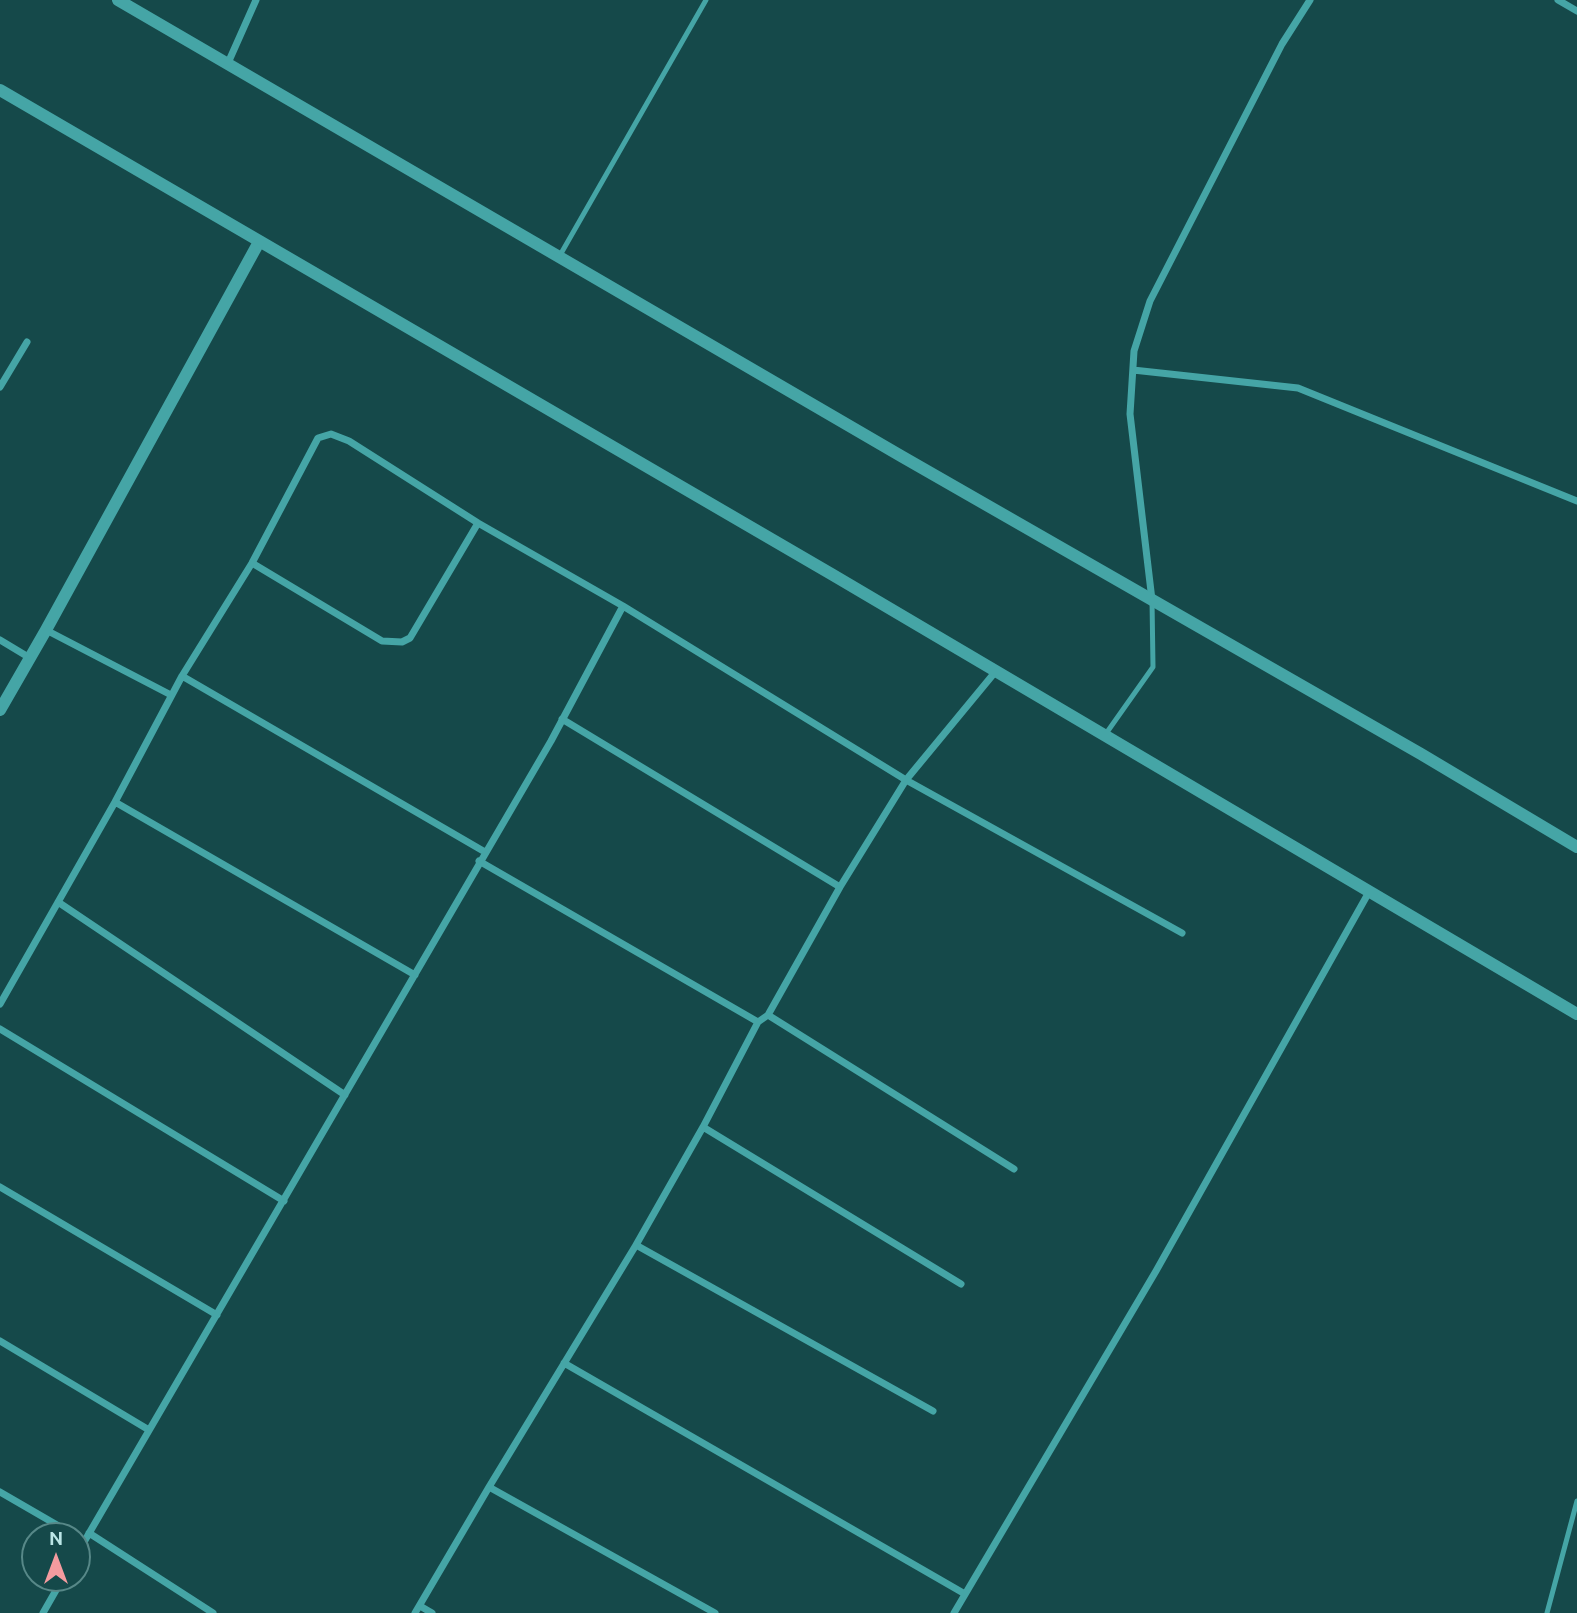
<!DOCTYPE html>
<html>
<head>
<meta charset="utf-8">
<style>
  body { margin:0 }
  #map { position:relative; width:1577px; height:1613px; overflow:hidden; background:#15494a; font-family:Ubuntu,sans-serif }
  canvas { display:block }
  .north { position:absolute; left:21px; top:1522px; width:70px; height:70px; box-sizing:border-box; background:#15494a; border:2px solid #578888; border-radius:50%; rotate:0deg; font-size:19px; font-weight:700; line-height:28px; text-align:center; color:#bbe6e6 }
  .north::after { content:''; display:block; margin:auto; width:24px; height:32px; background:#f49b9f; clip-path:polygon(50% 0,100% 100%,50% 72%,0 100%) }
</style>
</head>
<body>
<div id="map">
<canvas width="1577" height="1613"></canvas>
<div class="north">N</div>
</div>
<script>
const ctx = document.querySelector('canvas').getContext('2d');
ctx.lineJoin = 'round';
function stroke(path, color, width, dash) { ctx.strokeStyle = color; ctx.lineWidth = width; ctx.lineCap = dash ? 'butt' : 'round'; ctx.setLineDash(dash || []); ctx.stroke(path); }
const service = new Path2D(`
  M 559,257 L 706,0
  M 1105,735 L 1153,667 L 1152,600
  M 1547,1613 L 1577,1501`);
const minor = new Path2D(`
  M 1558,0 L 1577,11
  M 228,63 L 256,0
  M 1133,370 L 1298,388 L 1577,501
  M 0,387 L 27,342
  M 252,563 L 382,641 L 402,642 L 410,638 L 478,523
  M 1152,600 L 1130,414 L 1134,351 L 1150,301 L 1282,44 L 1310,0
  M 46,630 L 171,695
  M 0,640 L 30,658
  M 182,676 L 485,852
  M 562,719 L 840,887
  M 115,802 L 415,975
  M 479,861 L 758,1022
  M 58,902 L 345,1095
  M 0,1004 L 115,802 L 182,676 L 252,563 L 318,438 L 331,434 L 349,441 L 478,523 L 623,606 L 906,780 L 1182,933
  M 768,1015 L 1014,1169
  M 0,1029 L 284,1201
  M 703,1127 L 961,1284
  M 0,1187 L 217,1315
  M 636,1245 L 933,1411
  M 0,1341 L 149,1430
  M 564,1363 L 965,1594
  M 489,1487 L 715,1613
  M 0,1492 L 76,1536
  M 89,1533 L 213,1613
  M 77,1554 L 551,741 L 623,606
  M 420,1606 L 432,1613
  M 43,1613 L 63,1578
  M 415,1613 L 489,1487 L 636,1245 L 703,1127 L 758,1022 L 768,1015 L 840,887 L 906,780 L 996,671
  M 954,1613 L 1156,1271 L 1369,892`);
const tertiary = new Path2D(`
  M 118,0 L 901,456 L 1421,754 L 1577,847
  M 0,90 L 833,575 L 1577,1014
  M 0,710 L 46,630 L 259,242`);
stroke(service, '#45a5a6', 5);
stroke(minor, '#45a5a6', 7);
stroke(tertiary, '#45a5a6', 12);
</script>
</body>
</html>
